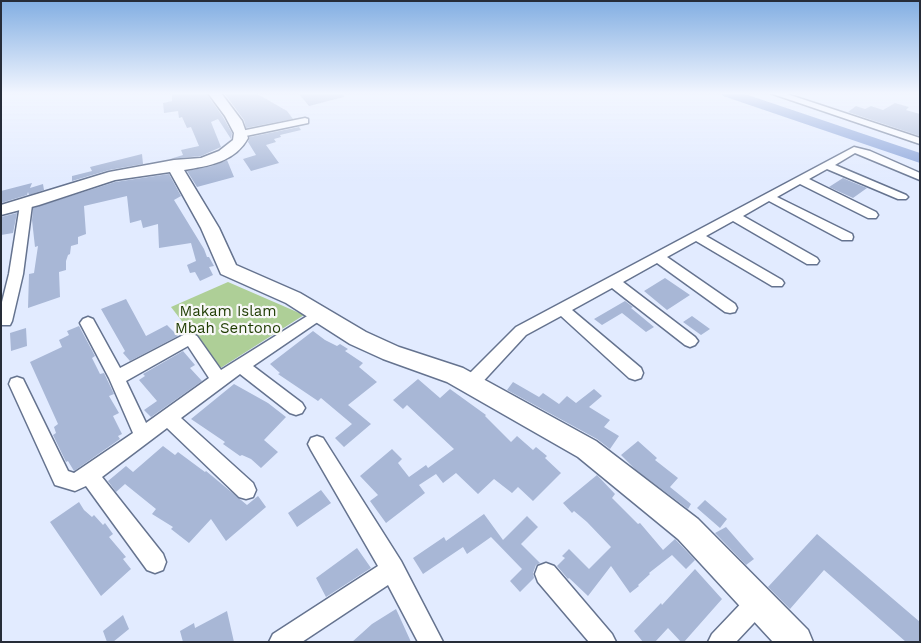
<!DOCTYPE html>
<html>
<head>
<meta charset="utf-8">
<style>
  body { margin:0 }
  #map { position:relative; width:921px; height:643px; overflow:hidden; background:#e2ebff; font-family:"Work Sans",sans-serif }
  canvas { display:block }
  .frame { position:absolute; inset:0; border:2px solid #262c38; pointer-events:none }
</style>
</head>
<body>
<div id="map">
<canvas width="921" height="643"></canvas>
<div class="frame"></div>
</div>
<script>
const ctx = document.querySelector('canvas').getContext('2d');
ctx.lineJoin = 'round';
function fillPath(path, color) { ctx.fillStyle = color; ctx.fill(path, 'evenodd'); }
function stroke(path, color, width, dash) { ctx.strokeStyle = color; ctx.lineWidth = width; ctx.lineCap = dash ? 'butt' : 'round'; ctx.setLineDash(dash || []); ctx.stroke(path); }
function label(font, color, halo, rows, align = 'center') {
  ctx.font = font + ' "Work Sans",sans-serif'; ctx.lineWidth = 4.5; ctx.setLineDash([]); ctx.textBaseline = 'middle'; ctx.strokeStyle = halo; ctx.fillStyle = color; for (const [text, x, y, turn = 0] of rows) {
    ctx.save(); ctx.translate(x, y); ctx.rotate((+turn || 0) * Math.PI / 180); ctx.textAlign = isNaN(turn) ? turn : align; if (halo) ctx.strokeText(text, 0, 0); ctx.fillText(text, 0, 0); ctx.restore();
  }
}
const green = new Path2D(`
  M 228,282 L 304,315 L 219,369 L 171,307 Z`);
const river = new Path2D(`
  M 721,93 L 742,93 L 920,153 L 920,163 L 723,96 Z`);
const building = new Path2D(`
  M 172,93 L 206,93 L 223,117 L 232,133 L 231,139 L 218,119 L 211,122 L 221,147 L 201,156 L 170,159 L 183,155 L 181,150 L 199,146 L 191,127 L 187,128 L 182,117 L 179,118 L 178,111 L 164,113 L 163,103 L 172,101 Z
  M 224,93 L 256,93 L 287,111 L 293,119 L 246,128 L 244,120 Z
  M 298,93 L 343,93 L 344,97 L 309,106 Z
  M 895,103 L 909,107 L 906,110 L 920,114 L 920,136 L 848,112 L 856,106 L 865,109 L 871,106 L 883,110 Z
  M 299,127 L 301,130 L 280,135 L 281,137 L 274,139 L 276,142 L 266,145 L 279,163 L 251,171 L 243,159 L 256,155 L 248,142 L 250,137 Z
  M 142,154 L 143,164 L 109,170 L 72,181 L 72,176 L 92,171 L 90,167 Z
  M 227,160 L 234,177 L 197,187 L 187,171 L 212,166 Z
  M 169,174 L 181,196 L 174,200 L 204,249 L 207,257 L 209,257 L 214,266 L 209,267 L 213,275 L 200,281 L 195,272 L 190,273 L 187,265 L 196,261 L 191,243 L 159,248 L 158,224 L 143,228 L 141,220 L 130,223 L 127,196 L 84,206 L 86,234 L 78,237 L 78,244 L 71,246 L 70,254 L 68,255 L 66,261 L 66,270 L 59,272 L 60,297 L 28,308 L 29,274 L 34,273 L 38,246 L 35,247 L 32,220 L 33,208 L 115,182 Z
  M 843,178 L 852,182 L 867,188 L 853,198 L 829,187 Z
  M 32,183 L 30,188 L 43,184 L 44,190 L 29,195 L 28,192 L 27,195 L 1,203 L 1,191 Z
  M 17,213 L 13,233 L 1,235 L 1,217 Z
  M 665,278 L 690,295 L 667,310 L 644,291 Z
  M 126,299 L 146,336 L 167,325 L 178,336 L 130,361 L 123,353 L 125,351 L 101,309 Z
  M 625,301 L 633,307 L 631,308 L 654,327 L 646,332 L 622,313 L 602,325 L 594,319 Z
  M 692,316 L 710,329 L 701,335 L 683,322 Z
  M 79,326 L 95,356 L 92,358 L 100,374 L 104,373 L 114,394 L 109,396 L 119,413 L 113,416 L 122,434 L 118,436 L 120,439 L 74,471 L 68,461 L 66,462 L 53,435 L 56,433 L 54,427 L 58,424 L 30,362 L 62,347 L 59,340 L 69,335 L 67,331 Z
  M 26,328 L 27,346 L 11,351 L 10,333 Z
  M 313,331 L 325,340 L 337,346 L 340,344 L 348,349 L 345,351 L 363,363 L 359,367 L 377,382 L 348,405 L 371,424 L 344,447 L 335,438 L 352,424 L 321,398 L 318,401 L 278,374 L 280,373 L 270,364 Z
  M 183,351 L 195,365 L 190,368 L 202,381 L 151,417 L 144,410 L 157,401 L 139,380 L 145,376 L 143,374 Z
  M 418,379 L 440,398 L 450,389 L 486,415 L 485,416 L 511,442 L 517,436 L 533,450 L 536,447 L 547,456 L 545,458 L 561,473 L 533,501 L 518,487 L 512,493 L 494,479 L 478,494 L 456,473 L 443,483 L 436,474 L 419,485 L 425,493 L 386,523 L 370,501 L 378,495 L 360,476 L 392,449 L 402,459 L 398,463 L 409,477 L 426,465 L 428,468 L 454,449 L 407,405 L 403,409 L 393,400 Z
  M 513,382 L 539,397 L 543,393 L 559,404 L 567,396 L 576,403 L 594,389 L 602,396 L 589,407 L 610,420 L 604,427 L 619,436 L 610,449 L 597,439 L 507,390 Z
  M 234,384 L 268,403 L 286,417 L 264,440 L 278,452 L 261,468 L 251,459 L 242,455 L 240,456 L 223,444 L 225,442 L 191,419 Z
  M 638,441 L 657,458 L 655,460 L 678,478 L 670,487 L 691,504 L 688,509 L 636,470 L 621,455 Z
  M 163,446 L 175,455 L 178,452 L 205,472 L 206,471 L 247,505 L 258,496 L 266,507 L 226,541 L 211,519 L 189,543 L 171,529 L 173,527 L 152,514 L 156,509 L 125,484 L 116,492 L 108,481 L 126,466 L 133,472 Z
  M 597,475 L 615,494 L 612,498 L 638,524 L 640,523 L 663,550 L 675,539 L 695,560 L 686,569 L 672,555 L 649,573 L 650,574 L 638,585 L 639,586 L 630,593 L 611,566 L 588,596 L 569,578 L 568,579 L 557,566 L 565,558 L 562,556 L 569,549 L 589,569 L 611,547 L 587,522 L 574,511 L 572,513 L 563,503 Z
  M 321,490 L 331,503 L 297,527 L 288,513 Z
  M 705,500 L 727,519 L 720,528 L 697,508 Z
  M 79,502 L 84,510 L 92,517 L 94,515 L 103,525 L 105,523 L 113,534 L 109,537 L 126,557 L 123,559 L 131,569 L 101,596 L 50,522 Z
  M 484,514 L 503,540 L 527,516 L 538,527 L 521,544 L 540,563 L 536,565 L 533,573 L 534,578 L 520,592 L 510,581 L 522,569 L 491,537 L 467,554 L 463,547 L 423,574 L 413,558 L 444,537 L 446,541 Z
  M 726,527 L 754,559 L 746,565 L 715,533 Z
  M 817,534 L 920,622 L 920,642 L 906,642 L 824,570 L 790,609 L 768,587 Z
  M 357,548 L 371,568 L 326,597 L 316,578 Z
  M 695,569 L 722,599 L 684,642 L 681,642 L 668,628 L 655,642 L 643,642 L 634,631 L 661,603 L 662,605 Z
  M 396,609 L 411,642 L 352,642 L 372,624 Z
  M 227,611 L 234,642 L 183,642 L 180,631 L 194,623 L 195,628 Z
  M 123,615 L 129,629 L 113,642 L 107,642 L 103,631 Z`);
const street = new Path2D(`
  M 770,93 L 784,93 L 920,138 L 920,144 Z
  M 305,118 L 308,119 L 308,123 L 241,137 L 236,134 L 241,131 Z
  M 854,147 L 870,151 L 920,173 L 920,180 L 855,153 L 835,165 L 906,195 L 908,197 L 906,199 L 898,199 L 827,169 L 809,179 L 876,212 L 878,215 L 876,218 L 868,218 L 800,184 L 777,197 L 852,234 L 853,237 L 852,240 L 842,240 L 769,201 L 743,216 L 817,258 L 819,261 L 817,264 L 807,264 L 733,221 L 706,236 L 782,280 L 784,283 L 782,286 L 772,286 L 696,241 L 667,257 L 735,304 L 737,308 L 735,312 L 730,313 L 725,312 L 657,263 L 623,282 L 695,337 L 698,341 L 695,345 L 690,347 L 685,345 L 612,288 L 572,310 L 641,368 L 643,373 L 641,378 L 635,380 L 629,378 L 561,316 L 526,335 L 477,388 L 471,390 L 465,388 L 463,383 L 465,378 L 516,327 Z
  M 26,201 L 32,205 L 23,274 L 12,321 L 10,325 L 1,325 L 1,306 L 9,274 L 20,205 Z
  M 320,308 L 325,309 L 327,313 L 325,317 L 253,366 L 302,403 L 305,408 L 302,413 L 296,415 L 290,413 L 240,374 L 181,418 L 253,483 L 256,490 L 253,497 L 246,499 L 239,497 L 167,428 L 102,477 L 163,554 L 166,562 L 163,570 L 155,573 L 147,570 L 86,486 L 75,491 L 55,485 L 9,384 L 11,379 L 17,377 L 23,379 L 68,471 L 74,473 L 133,433 L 109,378 L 80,323 L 83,319 L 88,317 L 93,319 L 120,368 L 189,332 L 197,336 L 221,370 ZM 188,346 L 209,378 L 146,423 L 126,381 Z
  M 317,436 L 323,438 L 401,561 L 443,642 L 418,642 L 388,585 L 302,642 L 269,642 L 273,634 L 378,566 L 311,450 L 308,444 L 311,438 Z
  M 546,563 L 554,566 L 612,634 L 616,642 L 589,642 L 538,582 L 535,574 L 538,566 Z
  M 759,590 L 767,593 L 770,601 L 767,609 L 736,642 L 708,642 L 712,634 L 751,593 Z`);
const secondary = new Path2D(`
  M 208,93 L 221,93 L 242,121 L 248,138 C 235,162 209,166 184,170 L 219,228 L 236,265 L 300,293 L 366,332 L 399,347 L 463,368 L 596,441 L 698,519 L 808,630 L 813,642 L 773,642 L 678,539 L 578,457 L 447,382 L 383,359 L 350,344 L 286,303 L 221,274 L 201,228 L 170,172 L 115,180 L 39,205 L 1,215 L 1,205 L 109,172 L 174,160 L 201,158 L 219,151 L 233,140 L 234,133 L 225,116 Z`);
const parkNames = [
  ["Makam Islam",228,312],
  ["Mbah Sentono",228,329]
];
fillPath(green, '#aecf97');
fillPath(river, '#8aa4da');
fillPath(building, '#a8b7d6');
stroke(street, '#65738f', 3);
stroke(secondary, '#65738f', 3);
fillPath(street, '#fff');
fillPath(secondary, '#fff');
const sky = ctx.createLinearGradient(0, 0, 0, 183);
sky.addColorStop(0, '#82aee2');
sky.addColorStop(0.51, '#f2f6ff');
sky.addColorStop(1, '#f2f6ff00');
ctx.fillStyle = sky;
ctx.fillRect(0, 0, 921, 183);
label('15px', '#1e3b00', '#f8f8f8', parkNames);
</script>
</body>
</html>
